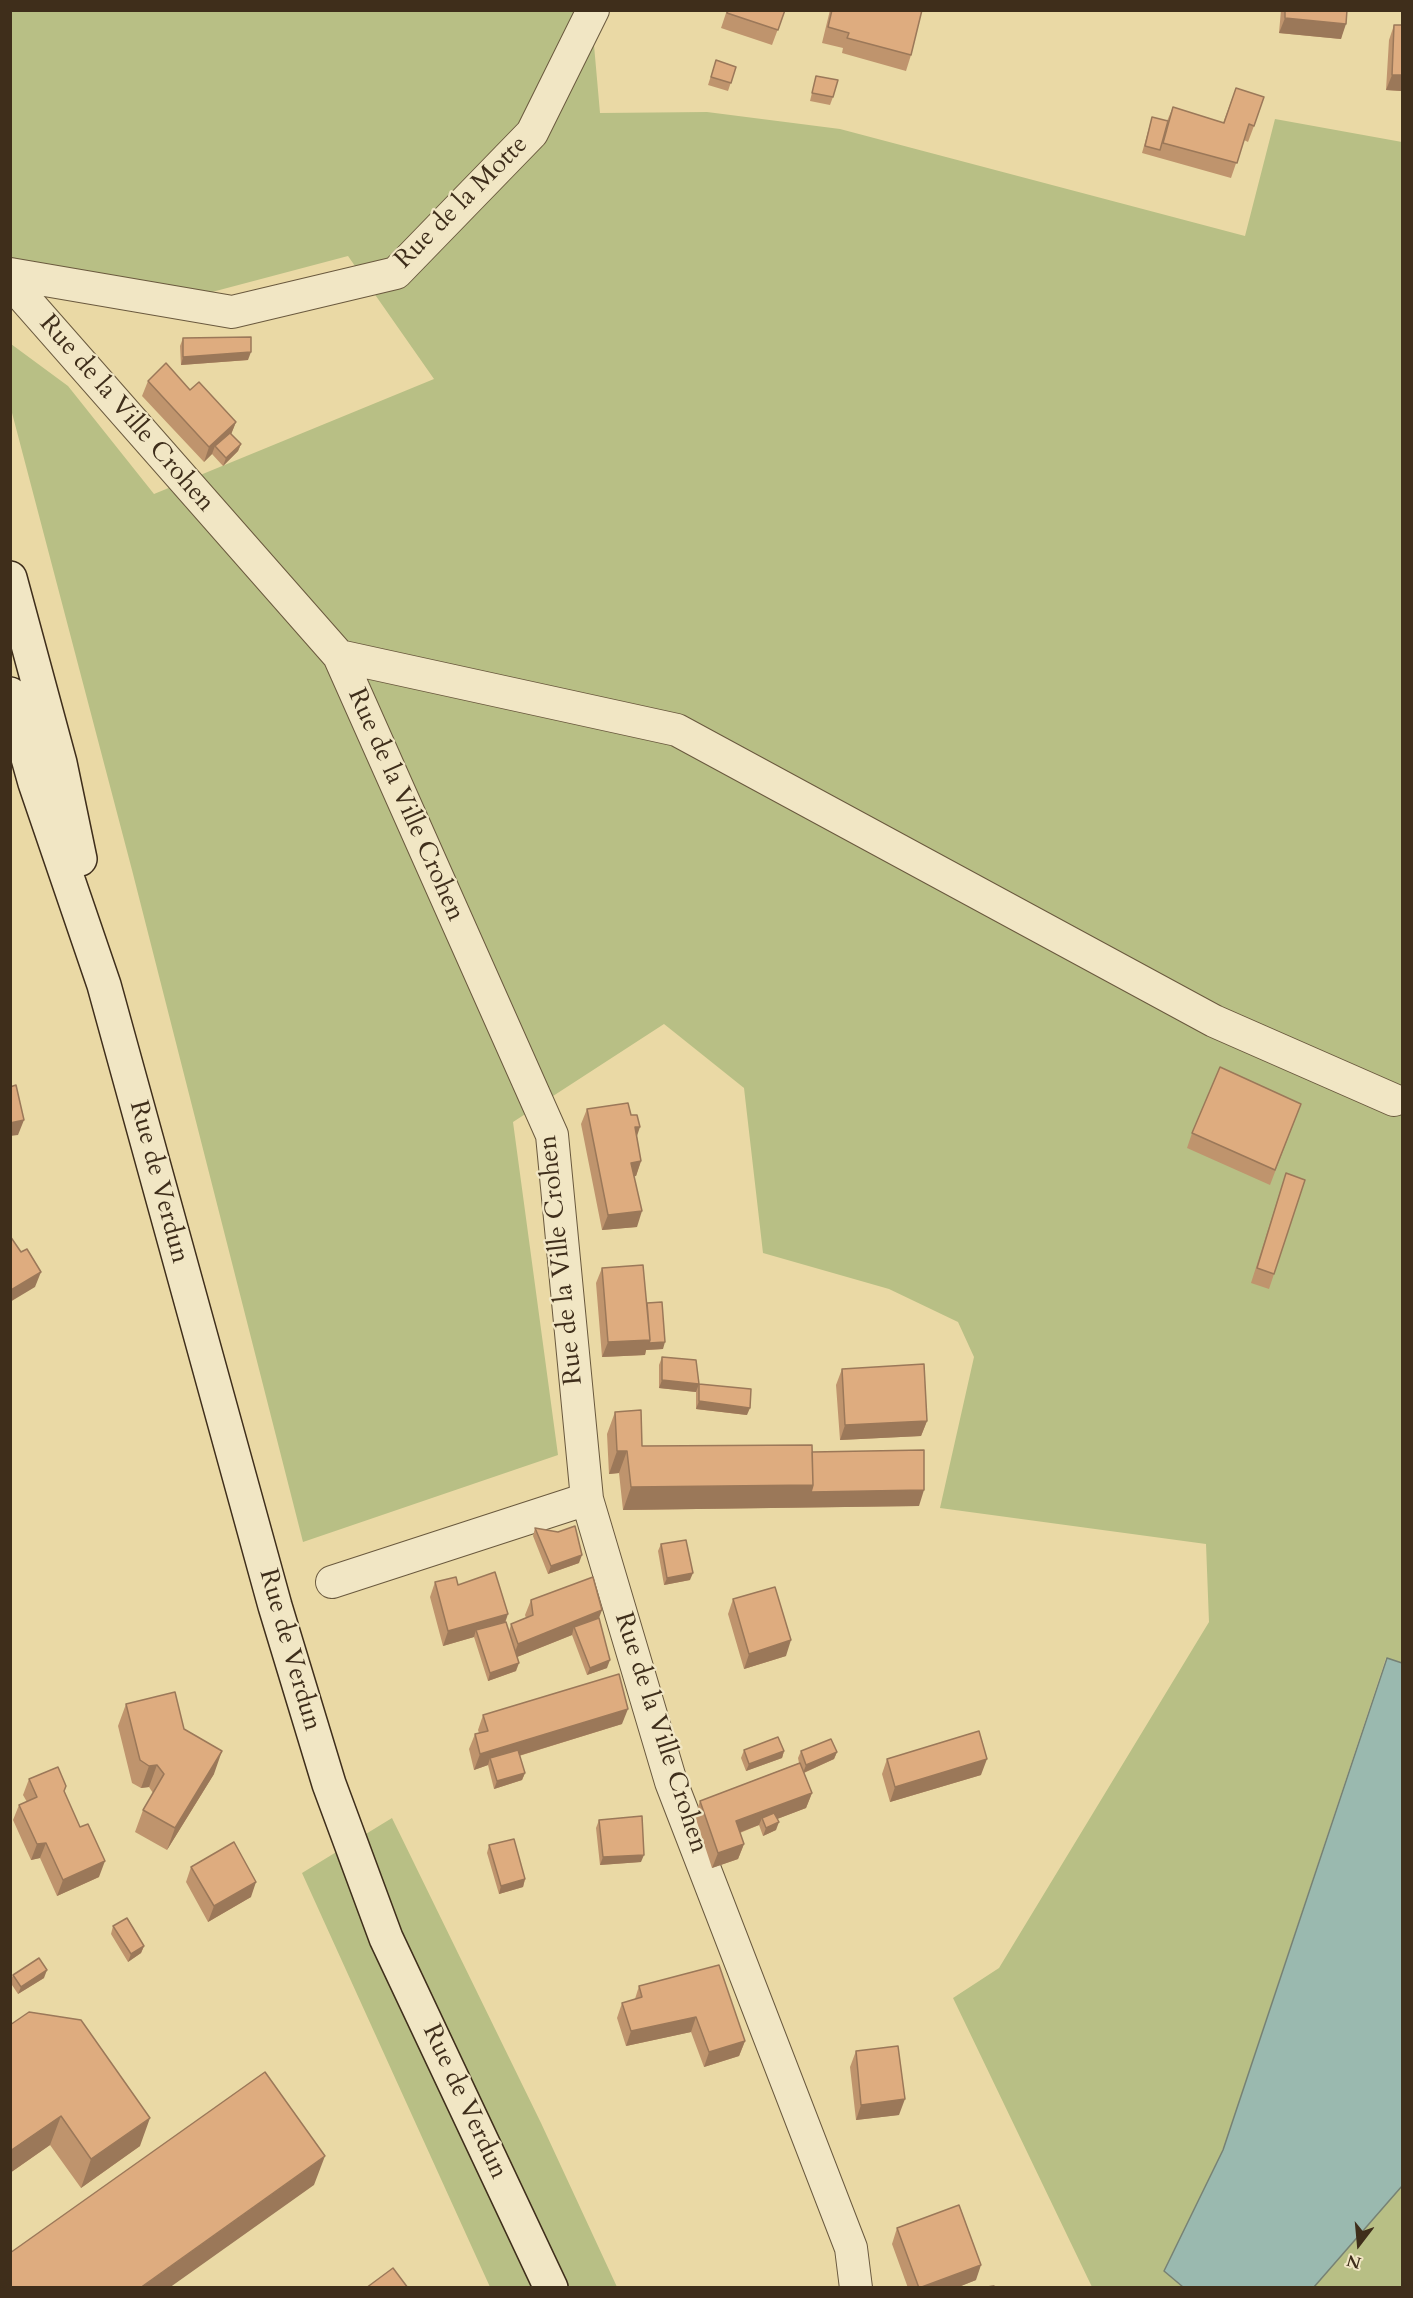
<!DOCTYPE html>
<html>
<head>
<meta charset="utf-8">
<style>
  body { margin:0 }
  #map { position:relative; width:1413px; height:2298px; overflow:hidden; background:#ead9a5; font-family:Cardo,serif }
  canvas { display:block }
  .frame { position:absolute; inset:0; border:12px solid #3f2e1b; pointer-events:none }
  .north { position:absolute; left:1329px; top:2214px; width:60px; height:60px; -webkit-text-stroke:4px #f1e6c4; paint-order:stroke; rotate:196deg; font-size:16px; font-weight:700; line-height:24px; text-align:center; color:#3f2e1b }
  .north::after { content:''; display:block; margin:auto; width:21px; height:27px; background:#3f2e1b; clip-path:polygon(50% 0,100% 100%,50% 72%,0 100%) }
</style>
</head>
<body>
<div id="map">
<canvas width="1413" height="2298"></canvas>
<div class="frame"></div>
<div class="north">N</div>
</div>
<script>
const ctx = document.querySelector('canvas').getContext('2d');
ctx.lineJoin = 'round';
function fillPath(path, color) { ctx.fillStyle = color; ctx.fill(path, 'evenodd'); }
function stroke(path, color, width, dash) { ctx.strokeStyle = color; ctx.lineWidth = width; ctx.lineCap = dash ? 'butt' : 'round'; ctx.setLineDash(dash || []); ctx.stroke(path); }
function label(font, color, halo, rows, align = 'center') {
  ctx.font = font + ' Cardo,serif'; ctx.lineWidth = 4.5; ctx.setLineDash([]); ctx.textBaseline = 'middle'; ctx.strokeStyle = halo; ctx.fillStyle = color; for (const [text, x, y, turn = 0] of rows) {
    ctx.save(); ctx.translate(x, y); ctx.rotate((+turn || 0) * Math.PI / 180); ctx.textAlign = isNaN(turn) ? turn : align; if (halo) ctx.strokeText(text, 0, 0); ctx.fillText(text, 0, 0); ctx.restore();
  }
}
const green = new Path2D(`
  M 11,11 L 591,11 L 600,113 L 707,112 L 840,129 L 1245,236 L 1275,119 L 1402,142 L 1402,1663 L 1386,1658 L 1223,2150 L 1164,2271 L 1183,2287 L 1092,2287 L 953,1998 L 999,1968 L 1209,1622 L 1206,1544 L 940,1508 L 974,1357 L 958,1322 L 889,1289 L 763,1253 L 744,1088 L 664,1024 L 513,1122 L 558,1455 L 303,1542 L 132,870 L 11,409 L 11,344 L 68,386 L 154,494 L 434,379 L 348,256 L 212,292 L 11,259 Z
  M 392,1818 L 541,2123 L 617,2287 L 490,2287 L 302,1873 Z
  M 1402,2186 L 1402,2287 L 1314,2287 Z`);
const water = new Path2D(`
  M 1387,1658 L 1402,1663 L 1402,2186 L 1314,2287 L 1183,2287 L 1164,2271 L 1223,2150 Z`);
const street = new Path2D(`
  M 10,274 L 232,312 L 396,273 L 532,133 L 593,10
  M 10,282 L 339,656 L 552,1135 L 587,1499 L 671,1782 L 851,2248 L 856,2288
  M 339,656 L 677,730 L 1214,1021 L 1394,1100
  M 332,1582 L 587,1499`);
const secondary = new Path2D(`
  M 10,578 L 60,763 L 80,859
  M 10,694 L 35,783 L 104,985 L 275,1606 L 329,1784 L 386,1938 L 551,2288`);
const wall = new Path2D(`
  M 727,10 L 785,10 L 772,45 L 721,28 Z
  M 830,10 L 922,10 L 911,55 L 906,71 L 842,53 L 843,48 L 822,43 Z
  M 1281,10 L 1347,10 L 1341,39 L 1279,33 Z
  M 1394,25 L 1402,25 L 1402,91 L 1386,90 L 1389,40 Z
  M 716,60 L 736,67 L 728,91 L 708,85 Z
  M 816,76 L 833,97 L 830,105 L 810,101 Z
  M 1236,88 L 1254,126 L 1248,142 L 1244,140 L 1231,178 L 1142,153 L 1152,117 L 1167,121 L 1173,107 L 1223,123 Z
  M 183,338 L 248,360 L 181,365 L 180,346 Z
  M 148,381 L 236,422 L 231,434 L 241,444 L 238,451 L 223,466 L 212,454 L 204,462 L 142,396 Z
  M 1301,1104 L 1270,1185 L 1187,1148 L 1192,1133 Z
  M 587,1109 L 637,1137 L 641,1161 L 636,1176 L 634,1176 L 637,1227 L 602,1230 L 581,1124 Z
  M 1286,1173 L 1274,1274 L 1269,1289 L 1251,1283 Z
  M 602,1268 L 647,1303 L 663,1349 L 646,1350 L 645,1355 L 602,1357 L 596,1283 Z
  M 662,1357 L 699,1384 L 747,1415 L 696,1409 L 696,1392 L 659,1388 L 659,1365 Z
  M 842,1369 L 927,1421 L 921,1436 L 840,1440 L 836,1385 Z
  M 615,1412 L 642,1446 L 812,1452 L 919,1506 L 623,1510 L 619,1473 L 609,1474 L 607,1434 Z
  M 535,1528 L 579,1563 L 548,1574 L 533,1536 Z
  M 661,1544 L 690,1580 L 664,1585 L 658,1551 Z
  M 435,1582 L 458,1585 L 506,1622 L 509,1632 L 511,1624 L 526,1618 L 525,1615 L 531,1600 L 599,1618 L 607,1668 L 587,1675 L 572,1635 L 517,1657 L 516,1671 L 488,1681 L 474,1637 L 443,1646 L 430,1597 Z
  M 733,1599 L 786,1656 L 744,1669 L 728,1614 Z
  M 126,1704 L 184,1729 L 214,1774 L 167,1850 L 135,1832 L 143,1810 L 153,1793 L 149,1787 L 141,1788 L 132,1783 L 118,1726 Z
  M 483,1715 L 622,1724 L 519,1756 L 525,1773 L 522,1780 L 494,1789 L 488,1765 L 474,1770 L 469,1749 L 475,1734 L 479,1733 L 478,1730 Z
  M 744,1750 L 784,1751 L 782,1758 L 746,1771 L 741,1758 Z
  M 801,1751 L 837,1752 L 834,1759 L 804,1773 L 812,1793 L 806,1808 L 777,1819 L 776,1830 L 763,1836 L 759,1825 L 740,1833 L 744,1844 L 738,1859 L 712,1868 L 695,1816 L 700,1801 L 799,1763 L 798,1758 Z
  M 887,1759 L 981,1775 L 890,1802 L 882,1774 Z
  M 29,1779 L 64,1791 L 99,1877 L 57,1896 L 40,1858 L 31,1860 L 13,1820 L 19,1805 L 27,1802 L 23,1795 Z
  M 599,1820 L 641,1862 L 600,1865 L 596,1828 Z
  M 489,1845 L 525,1879 L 523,1887 L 499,1894 L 487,1853 Z
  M 191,1867 L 251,1897 L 208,1922 L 186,1882 Z
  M 113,1926 L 144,1946 L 141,1953 L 128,1962 L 111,1934 Z
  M 13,1975 L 44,1978 L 18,1994 L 10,1982 Z
  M 639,1986 L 745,2041 L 739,2056 L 704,2067 L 691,2032 L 626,2046 L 617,2018 L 622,2003 L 635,1999 Z
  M 10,2025 L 140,2146 L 81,2188 L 50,2145 L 10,2173 Z
  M 856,2051 L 899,2115 L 856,2120 L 850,2067 Z
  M 897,2228 L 976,2280 L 956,2288 L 908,2288 L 892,2244 Z`);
const shadedWall = new Path2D(`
  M 1285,18 L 1346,24 L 1341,39 L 1279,33 Z
  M 1392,75 L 1402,75 L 1402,91 L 1386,90 Z
  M 251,352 L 248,360 L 181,365 L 183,357 Z
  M 236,422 L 230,437 L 215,446 L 212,454 L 204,462 L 209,447 Z
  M 241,444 L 238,451 L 223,466 L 226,458 Z
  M 24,1120 L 18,1135 L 10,1136 L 10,1123 Z
  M 635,1127 L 640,1127 L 635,1142 Z
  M 641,1161 L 636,1176 L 626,1178 L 631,1163 Z
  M 642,1211 L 637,1227 L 602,1230 L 608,1215 Z
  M 41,1272 L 35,1287 L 10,1302 L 11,1290 Z
  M 650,1340 L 665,1342 L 663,1349 L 646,1350 L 645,1355 L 602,1357 L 608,1342 Z
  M 662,1380 L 699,1384 L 696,1392 L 659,1388 Z
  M 699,1401 L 750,1408 L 747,1415 L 696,1409 Z
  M 927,1421 L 921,1436 L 840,1440 L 845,1425 Z
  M 617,1451 L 627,1451 L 619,1473 L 609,1474 Z
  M 813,1485 L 924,1490 L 919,1506 L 623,1510 L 631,1487 Z
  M 582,1555 L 579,1563 L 548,1574 L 551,1566 Z
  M 693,1573 L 690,1580 L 664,1585 L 667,1578 Z
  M 602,1610 L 596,1626 L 574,1627 L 572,1635 L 512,1659 L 518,1644 Z
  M 508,1614 L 503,1629 L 476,1630 L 474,1637 L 443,1646 L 448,1631 Z
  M 791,1640 L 786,1656 L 744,1669 L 749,1654 Z
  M 610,1660 L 607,1668 L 587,1675 L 590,1668 Z
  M 519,1663 L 516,1671 L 488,1681 L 490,1673 Z
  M 628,1709 L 622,1724 L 492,1764 L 490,1758 L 488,1765 L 474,1770 L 480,1754 Z
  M 222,1751 L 214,1774 L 167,1850 L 175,1828 Z
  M 784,1751 L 782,1758 L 746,1771 L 749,1764 Z
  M 837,1752 L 834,1759 L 803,1773 L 806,1765 Z
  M 987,1759 L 981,1775 L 890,1802 L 895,1787 Z
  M 157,1765 L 149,1787 L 141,1788 L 149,1766 Z
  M 525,1773 L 522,1780 L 494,1789 L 497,1781 Z
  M 812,1793 L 806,1808 L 764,1824 L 762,1818 L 759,1825 L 730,1836 L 736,1821 Z
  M 779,1822 L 776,1830 L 763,1836 L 766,1828 Z
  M 46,1843 L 40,1858 L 31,1860 L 37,1844 Z
  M 744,1844 L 738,1859 L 712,1868 L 718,1853 Z
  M 644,1855 L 641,1862 L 600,1865 L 603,1857 Z
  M 105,1861 L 99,1877 L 57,1896 L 63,1880 Z
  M 525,1879 L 523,1887 L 499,1894 L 501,1886 Z
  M 256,1882 L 251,1897 L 208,1922 L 214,1906 Z
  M 144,1946 L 141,1953 L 128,1962 L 131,1954 Z
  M 47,1970 L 44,1978 L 18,1994 L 21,1987 Z
  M 696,2017 L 691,2032 L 626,2046 L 631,2031 Z
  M 745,2041 L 739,2056 L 704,2067 L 709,2052 Z
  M 905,2099 L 899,2115 L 856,2120 L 861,2105 Z
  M 61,2116 L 50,2145 L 10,2173 L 10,2151 Z
  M 150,2118 L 140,2146 L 81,2188 L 91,2159 Z
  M 325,2156 L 314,2185 L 169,2288 L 140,2288 Z
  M 981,2265 L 976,2280 L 956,2288 L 920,2288 Z`);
const building = new Path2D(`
  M 728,10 L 785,10 L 778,30 L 727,13 Z
  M 832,10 L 922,10 L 911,55 L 847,38 L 849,33 L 828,27 Z
  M 1285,10 L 1347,10 L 1346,24 L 1285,18 Z
  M 1394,25 L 1402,25 L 1402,75 L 1392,75 Z
  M 716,60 L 736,67 L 731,83 L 711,77 Z
  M 816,76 L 838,80 L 833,97 L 812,93 Z
  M 1236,88 L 1264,97 L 1254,126 L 1249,124 L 1237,163 L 1163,143 L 1173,107 L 1224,123 Z
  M 1152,117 L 1168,121 L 1160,150 L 1145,146 Z
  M 251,337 L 251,352 L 183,357 L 183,338 Z
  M 166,363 L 190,390 L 199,382 L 236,422 L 209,447 L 148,381 Z
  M 230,433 L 241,444 L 226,458 L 215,446 Z
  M 1220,1067 L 1301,1104 L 1275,1170 L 1192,1133 Z
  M 16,1085 L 24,1120 L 10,1123 L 10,1087 Z
  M 628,1103 L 631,1115 L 637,1115 L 640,1127 L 635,1127 L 641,1161 L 631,1163 L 642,1211 L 608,1215 L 587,1109 Z
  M 1286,1173 L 1305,1180 L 1274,1274 L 1257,1268 Z
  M 10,1236 L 21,1252 L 27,1249 L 41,1272 L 11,1290 Z
  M 643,1265 L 650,1340 L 608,1342 L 602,1268 Z
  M 662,1302 L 665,1342 L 649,1343 L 650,1340 L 647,1303 Z
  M 662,1357 L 696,1360 L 699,1384 L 662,1380 Z
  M 924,1364 L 927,1421 L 845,1425 L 842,1369 Z
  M 699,1384 L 751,1389 L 750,1408 L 699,1401 Z
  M 641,1410 L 642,1446 L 812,1445 L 813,1485 L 631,1487 L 627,1451 L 617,1451 L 615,1412 Z
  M 924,1450 L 924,1490 L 811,1492 L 813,1485 L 812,1452 Z
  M 575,1526 L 582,1555 L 551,1566 L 535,1528 L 558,1532 Z
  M 686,1540 L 693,1573 L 667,1578 L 661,1544 Z
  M 495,1572 L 508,1614 L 448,1631 L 435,1582 L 456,1577 L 458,1585 Z
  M 593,1577 L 602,1610 L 518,1644 L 511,1624 L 533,1615 L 531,1600 Z
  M 775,1587 L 791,1640 L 749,1654 L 733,1599 Z
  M 599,1618 L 610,1660 L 590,1668 L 574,1627 Z
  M 506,1622 L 519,1663 L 490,1673 L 476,1630 Z
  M 619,1674 L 628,1709 L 480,1754 L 475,1734 L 488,1731 L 483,1715 Z
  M 175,1692 L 184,1729 L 222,1751 L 175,1828 L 143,1810 L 164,1774 L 157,1765 L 149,1766 L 140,1760 L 126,1704 Z
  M 979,1731 L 987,1759 L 895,1787 L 887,1759 Z
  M 778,1737 L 784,1751 L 749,1764 L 744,1750 Z
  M 831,1739 L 837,1752 L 806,1765 L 801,1751 Z
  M 518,1750 L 525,1773 L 497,1781 L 490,1758 Z
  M 800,1763 L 812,1793 L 736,1821 L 744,1844 L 718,1853 L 700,1801 Z
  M 58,1767 L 66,1786 L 64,1791 L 80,1827 L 88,1824 L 105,1861 L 63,1880 L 46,1843 L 37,1844 L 19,1805 L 37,1797 L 29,1779 Z
  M 774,1813 L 779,1822 L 766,1828 L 762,1818 Z
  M 642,1816 L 644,1855 L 603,1857 L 599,1820 Z
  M 514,1839 L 525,1879 L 501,1886 L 489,1845 Z
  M 234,1842 L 256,1882 L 214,1906 L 191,1867 Z
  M 127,1918 L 144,1946 L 131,1954 L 113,1926 Z
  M 39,1958 L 47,1970 L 21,1987 L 13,1975 Z
  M 719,1965 L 745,2041 L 709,2052 L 696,2017 L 631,2031 L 622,2003 L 642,1997 L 639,1986 Z
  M 29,2012 L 81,2020 L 150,2118 L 91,2159 L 61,2116 L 10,2151 L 10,2025 Z
  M 898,2046 L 905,2099 L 861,2105 L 856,2051 Z
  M 265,2072 L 325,2156 L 140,2288 L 10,2288 L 10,2253 Z
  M 959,2205 L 981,2265 L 919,2288 L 897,2228 Z
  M 393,2268 L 408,2288 L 366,2288 Z
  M 994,2286 L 995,2288 L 980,2288 Z`);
const streetNames = [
  ["Rue de la Motte",462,203,-45],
  ["Rue de la Ville Crohen",126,414,49],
  ["Rue de la Ville Crohen",405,805,66],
  ["Rue de Verdun",158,1182,75],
  ["Rue de la Ville Crohen",562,1260,-96],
  ["Rue de Verdun",289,1650,74],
  ["Rue de la Ville Crohen",660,1733,72],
  ["Rue de Verdun",464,2102,65]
];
fillPath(green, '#b8bf85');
fillPath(water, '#9ab9af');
stroke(water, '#768174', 1.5);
stroke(street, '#6a593e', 34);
stroke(secondary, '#3f2e1b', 36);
stroke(street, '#f1e6c4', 32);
stroke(secondary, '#f1e6c4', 33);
fillPath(wall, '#bf946d');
fillPath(shadedWall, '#9b7859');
fillPath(building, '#deac7f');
stroke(building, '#9b7859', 1.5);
label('26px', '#3f2e1b', '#f1e6c4', streetNames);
</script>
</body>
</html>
